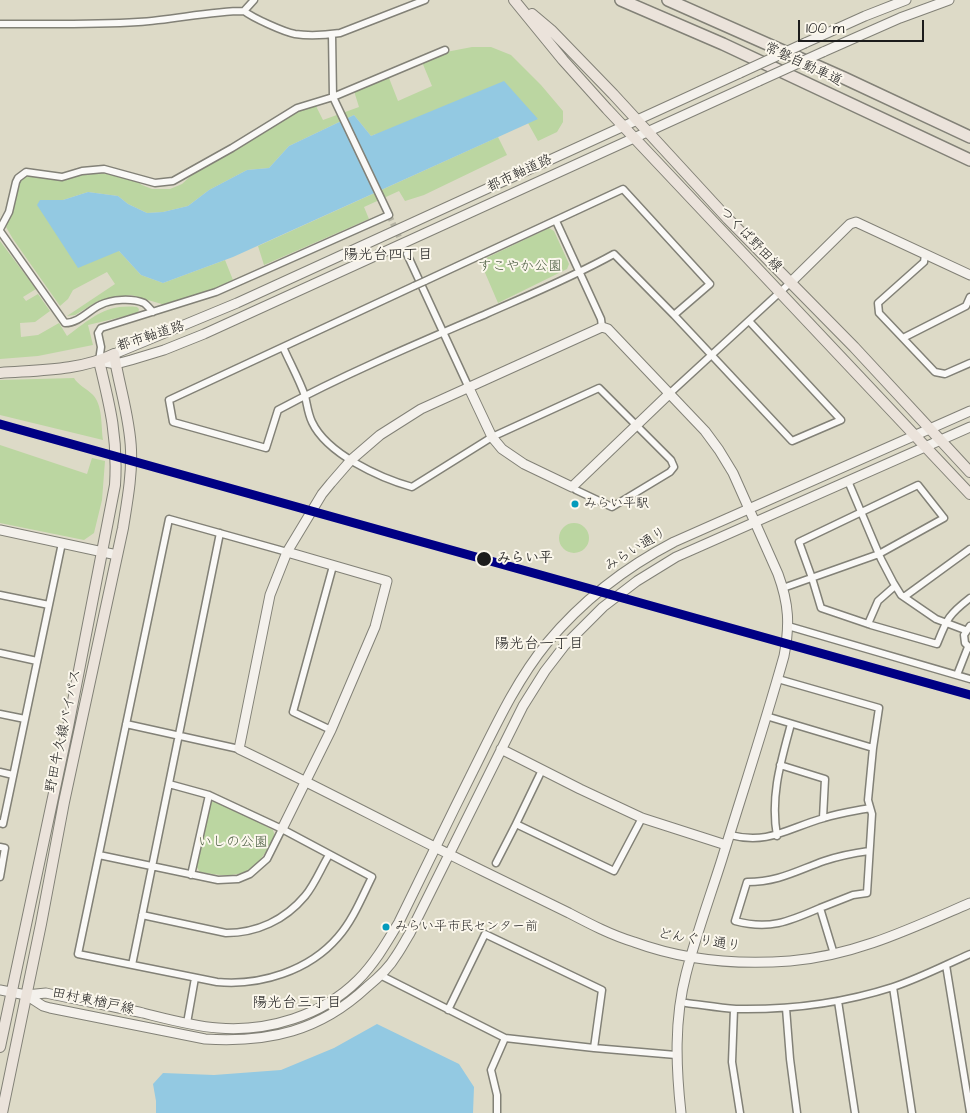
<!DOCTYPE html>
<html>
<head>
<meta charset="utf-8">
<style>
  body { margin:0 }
  #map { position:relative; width:970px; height:1113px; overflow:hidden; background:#dddac7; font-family:"Architects Daughter",sans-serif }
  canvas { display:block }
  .scale { position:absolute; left:798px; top:20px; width:126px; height:22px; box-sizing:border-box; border:2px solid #1c1c1c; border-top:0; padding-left:6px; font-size:15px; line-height:18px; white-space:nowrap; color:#1c1c1c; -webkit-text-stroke:4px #fbf7ec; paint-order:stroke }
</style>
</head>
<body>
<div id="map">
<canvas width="970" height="1113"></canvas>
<div class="scale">100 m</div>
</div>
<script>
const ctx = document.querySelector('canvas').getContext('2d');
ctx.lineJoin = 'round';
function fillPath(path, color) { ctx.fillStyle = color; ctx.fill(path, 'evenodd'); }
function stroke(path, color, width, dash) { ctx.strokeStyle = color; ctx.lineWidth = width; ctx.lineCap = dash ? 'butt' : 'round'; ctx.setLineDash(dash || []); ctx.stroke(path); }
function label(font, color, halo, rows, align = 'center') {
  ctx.font = font + ' "Architects Daughter","Klee One",sans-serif'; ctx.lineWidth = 4; ctx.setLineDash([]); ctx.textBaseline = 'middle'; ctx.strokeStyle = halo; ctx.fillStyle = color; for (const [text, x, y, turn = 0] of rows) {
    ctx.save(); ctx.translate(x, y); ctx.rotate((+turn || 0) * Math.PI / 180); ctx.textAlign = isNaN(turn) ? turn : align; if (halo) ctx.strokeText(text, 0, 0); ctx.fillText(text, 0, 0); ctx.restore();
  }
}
const green = new Path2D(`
  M 472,47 L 491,47 L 511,55 L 541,85 L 563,111 L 563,122 L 557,132 L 538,141 L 528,123 L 538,118 L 376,134 L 371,136 L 354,115 L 289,146 L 269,168 L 247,170 L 209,190 L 188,206 L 163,212 L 147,213 L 128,204 L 118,196 L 88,192 L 63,200 L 40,200 L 119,251 L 141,275 L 163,283 L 225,260 L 233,280 L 211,290 L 165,305 L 131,295 L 98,301 L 75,315 L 67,316 L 115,284 L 107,272 L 73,290 L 68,299 L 60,306 L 13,239 L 6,227 L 13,208 L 17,182 L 26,175 L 61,179 L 84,173 L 102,173 L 134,179 L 142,185 L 152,189 L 170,189 L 182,184 L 198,169 L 294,113 L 316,106 L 323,120 L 359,107 L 354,91 L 389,78 L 398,101 L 432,86 L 422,62 L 446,52 Z
  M 498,137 L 507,155 L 424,195 L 405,201 L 399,191 L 364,207 L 369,219 L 264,265 L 258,246 Z
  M 549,228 L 554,231 L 569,264 L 567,269 L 498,303 L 480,261 Z
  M 0,241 L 36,289 L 23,297 L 26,301 L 38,294 L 50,311 L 35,322 L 20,323 L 21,337 L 38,335 L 59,323 L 67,336 C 92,318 105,304 137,307 L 139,309 L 138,313 L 88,325 L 93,345 L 38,356 L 0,359 Z
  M 74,378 C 78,385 86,388 92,394 C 103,404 101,426 103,440 L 0,415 L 0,380 Z
  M 0,445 L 87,474 L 92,458 L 105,461 L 102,500 L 94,533 L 84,540 L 0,523 Z
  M559 538a15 15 0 1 1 30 0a15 15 0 1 1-30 0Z
  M 216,800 L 273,830 L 275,836 C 255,874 242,880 200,872 L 196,866 L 209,803 Z`);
const water = new Path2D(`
  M 504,81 L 538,119 L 233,257 L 163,283 L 141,275 L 119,251 L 78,268 L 37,205 L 40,200 L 63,200 L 88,192 L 118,196 L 128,204 L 147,213 L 163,212 L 188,206 L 209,190 L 247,170 L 269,168 L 289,146 L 354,115 L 371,136 Z
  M 377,1024 L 459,1064 L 474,1087 L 473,1113 L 156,1113 L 156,1101 L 153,1084 L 163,1073 L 214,1075 L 281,1070 L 334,1048 Z`);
const streetTunnel = new Path2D(`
  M 389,215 L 407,254`);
const street = new Path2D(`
  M 244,11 L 254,0
  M 0,24 C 46,24 92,25 138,22 C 174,20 209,11 244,11 C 253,18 284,32 295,34 C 309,36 326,35 340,33 L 425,0
  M 556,221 L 601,319 L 602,327
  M 0,229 L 9,212 L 16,182 L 18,178 L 26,172 L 62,177 L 82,171 L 104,169 L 155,183 L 173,181 L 232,148 L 297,108 L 333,97 L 445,50
  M 0,231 L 65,323 C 79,323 89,310 100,305 C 112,299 132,298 144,303 C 147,305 150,309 153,312
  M 407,254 L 468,386
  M 925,255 L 924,262 L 878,303 L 879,313 L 935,372 L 945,374 L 970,363
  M 414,286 L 169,400 L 173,422 L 266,448 L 278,410 C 345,374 416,344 486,314 C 529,295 573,277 614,254 L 674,315 L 710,284 L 623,189 L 425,281
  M 674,315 L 792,441 L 841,420 L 749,321
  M 903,338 L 966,306 L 970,297
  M 283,347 C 290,363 299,379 305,396 C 307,404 308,414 312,422 C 327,454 380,478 412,487 L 492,437 L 599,388 L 671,460 L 674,467 L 670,472 L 612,507 L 576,490 L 573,487
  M 99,361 L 101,347 L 98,333 L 101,328 L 216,292 L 389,215 L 333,97 L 332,34
  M 669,394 L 791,282
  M 848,481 L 881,559 L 893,582 L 901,595 L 936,619 L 965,630
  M 783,588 L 879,554 L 944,518 L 918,485 L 799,542 L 812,578 L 821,608 L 871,625 L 937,644 C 947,619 948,615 970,598
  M 0,595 L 49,605
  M 904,597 L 970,549
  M 868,624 L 878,601 L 895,586
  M 788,626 L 970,679
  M 970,626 L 964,635 L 965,643 L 970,648
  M 0,653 L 37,661
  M 957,675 L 968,647
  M 778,679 L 879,708 L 873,748 L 868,800 L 872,814 L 867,893 L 853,895 L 820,908 L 834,954
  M 0,714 L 25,719
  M 766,716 L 873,748
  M 126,724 L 239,749
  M 331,730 L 293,712 L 333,566
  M 780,765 L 825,779 L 823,818
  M 542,770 L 516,824 L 614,871 L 642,818
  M 0,772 L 13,775
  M 169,784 L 209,795 L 282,829 L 372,877 C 362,897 353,920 338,937 C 309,971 260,986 217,982 L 78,954 L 169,519 L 287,552
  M 0,823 L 3,824 L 62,543
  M 730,835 C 769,845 788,828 824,818 C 839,813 855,811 870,808
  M 777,836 C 770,796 781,761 791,724
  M 0,847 L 5,848 L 0,877
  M 99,855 L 218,880 L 238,879 L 250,874 L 267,859 L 282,829
  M 496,863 L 516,824
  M 191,875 L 209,795
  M 820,908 C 788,922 769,930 735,921 L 747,882 C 778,882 796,871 824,861 C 839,856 854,853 869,851
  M 142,915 L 226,933 C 257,933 285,920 305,896 C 315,884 321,868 329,855
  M 132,965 L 220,533
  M 946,965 L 970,1112
  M 380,975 L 505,1038 L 594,1048 L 676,1055
  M 893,987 L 912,1113
  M 838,1001 L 855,1113
  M 686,1003 C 703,1005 719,1008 736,1009 C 789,1010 843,1003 893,987 C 920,978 945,965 970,954
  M 786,1008 L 790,1059 L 797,1113
  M 734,1009 L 732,1062 L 740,1113
  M 448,1010 L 485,934 L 602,990 L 594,1048
  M 187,1023 L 195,978
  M 497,1113 L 497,1095 L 491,1070 L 505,1038`);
const secondary = new Path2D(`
  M 805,43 L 865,16 L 906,0
  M 823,52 L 900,18 L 949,0
  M 791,282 L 850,224 L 856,222 L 970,275
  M 114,354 L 237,303 L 740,73
  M 99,361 L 116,364 L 131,360 L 164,350 L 204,334 L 759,81
  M 468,386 L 492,437 L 502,449 L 524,464 L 572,487 L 669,394
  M 0,530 L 117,555
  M 501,749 L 580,789 L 642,818 L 726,845
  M 282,829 L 331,730 L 375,627 L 387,581 L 287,552
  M 0,990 L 26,995 L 46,993 C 78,1000 111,1006 143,1013 C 167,1019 192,1026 218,1028 C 267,1032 322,1016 358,980 C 375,963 387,942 399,922 C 424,871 448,821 473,771 C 495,727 516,681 547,643 C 582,601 626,567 674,542 L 970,411
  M 26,995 L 43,1006 L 50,1008 L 205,1039 C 269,1043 320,1031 367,987 C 378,978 389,968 396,956 C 401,949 405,941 410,933 L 523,706 L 545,671 L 565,645 L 603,607 L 637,581 L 676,557 L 970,427
  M 681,1113 C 676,1067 674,1020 686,974 C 696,935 710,897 722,859 C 743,791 765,724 784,656 C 790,625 789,604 778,574 L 733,473 L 719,450 L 705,431 L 608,329 L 602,327 L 421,409 L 380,435 L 351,460 L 331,483 L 322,494 L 287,552 L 270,595 L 239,749 C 321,788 401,831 483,871 C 512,885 540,899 569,913 C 590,924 611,935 634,942 C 683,960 738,965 790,961 C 854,956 912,928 970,903`);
const primary = new Path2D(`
  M 514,0 L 563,60 L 607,109 L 970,494
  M 532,14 L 551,30 L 613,94 L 728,219 L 854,347 L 970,472
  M 0,373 C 37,370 80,371 114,354 C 119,386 130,418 131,450 C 132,477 127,502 123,528 L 64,802 L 41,924 L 2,1113
  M 0,1047 L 68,727 L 115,485 C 118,438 110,406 99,361`);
const highway = new Path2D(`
  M 621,0 L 723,44 L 970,160
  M 668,0 L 844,78 L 970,137`);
const streetBridge = new Path2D(`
  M 414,286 L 425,281`);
const secondaryBridge = new Path2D(`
  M 740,73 L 805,43
  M 759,81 L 823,52`);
const rail1 = new Path2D(`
  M 0,424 L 970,695`);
const markers = [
  [575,504,4.5,"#039bbc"],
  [484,559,8,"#1c1c1c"],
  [386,927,4.5,"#039bbc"]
];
const busNames = [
  ["みらい平駅",584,504],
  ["みらい平市民センター前",395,927]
];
const streetNames = [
  ["常磐自動車道",803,65,25],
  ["都市軸道路",520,174,-25],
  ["つくば野田線",750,240,46],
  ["都市軸道路",151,337,-18],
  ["みらい通り",636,550,-32],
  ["野田牛久線バイパス",64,731,-78],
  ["どんぐり通り",699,941,9],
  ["田村東楢戸線",93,1002,12]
];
const parkNames = [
  ["すこやか公園",520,267],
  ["いしの公園",233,843]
];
const stopNames = [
  ["みらい平",497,559]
];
const neighbourhoodNames = [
  ["陽光台四丁目",388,256],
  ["陽光台一丁目",539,645],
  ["陽光台三丁目",297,1004]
];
fillPath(green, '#bbd6a1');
fillPath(water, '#93c9e2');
stroke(streetTunnel, '#b6b4a5', 6, [6, 3]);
stroke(street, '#828177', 9);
stroke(secondary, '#828177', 11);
stroke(primary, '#828177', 12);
stroke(highway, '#828177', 14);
stroke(street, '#faf9f7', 6);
stroke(secondary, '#f4f1ec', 9);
stroke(primary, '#ebe3db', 10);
stroke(highway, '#ebe3db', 11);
stroke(streetBridge, '#828177', 9, []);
stroke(secondaryBridge, '#828177', 11, []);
stroke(streetBridge, '#faf9f7', 6);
stroke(secondaryBridge, '#f4f1ec', 9);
stroke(rail1, '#000084', 9);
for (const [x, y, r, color] of markers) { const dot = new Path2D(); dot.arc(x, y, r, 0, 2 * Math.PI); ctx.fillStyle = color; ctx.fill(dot); stroke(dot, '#fbf7ec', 2); }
label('13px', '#1c1c1c', '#fbf7ec', busNames, 'left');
label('14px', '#1c1c1c', '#fbf7ec', streetNames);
label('14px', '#4a5c40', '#fbf7ec', parkNames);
label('bold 14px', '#1c1c1c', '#fbf7ec', stopNames, 'left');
label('15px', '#1c1c1c', '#fbf7ec', neighbourhoodNames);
</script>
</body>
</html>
